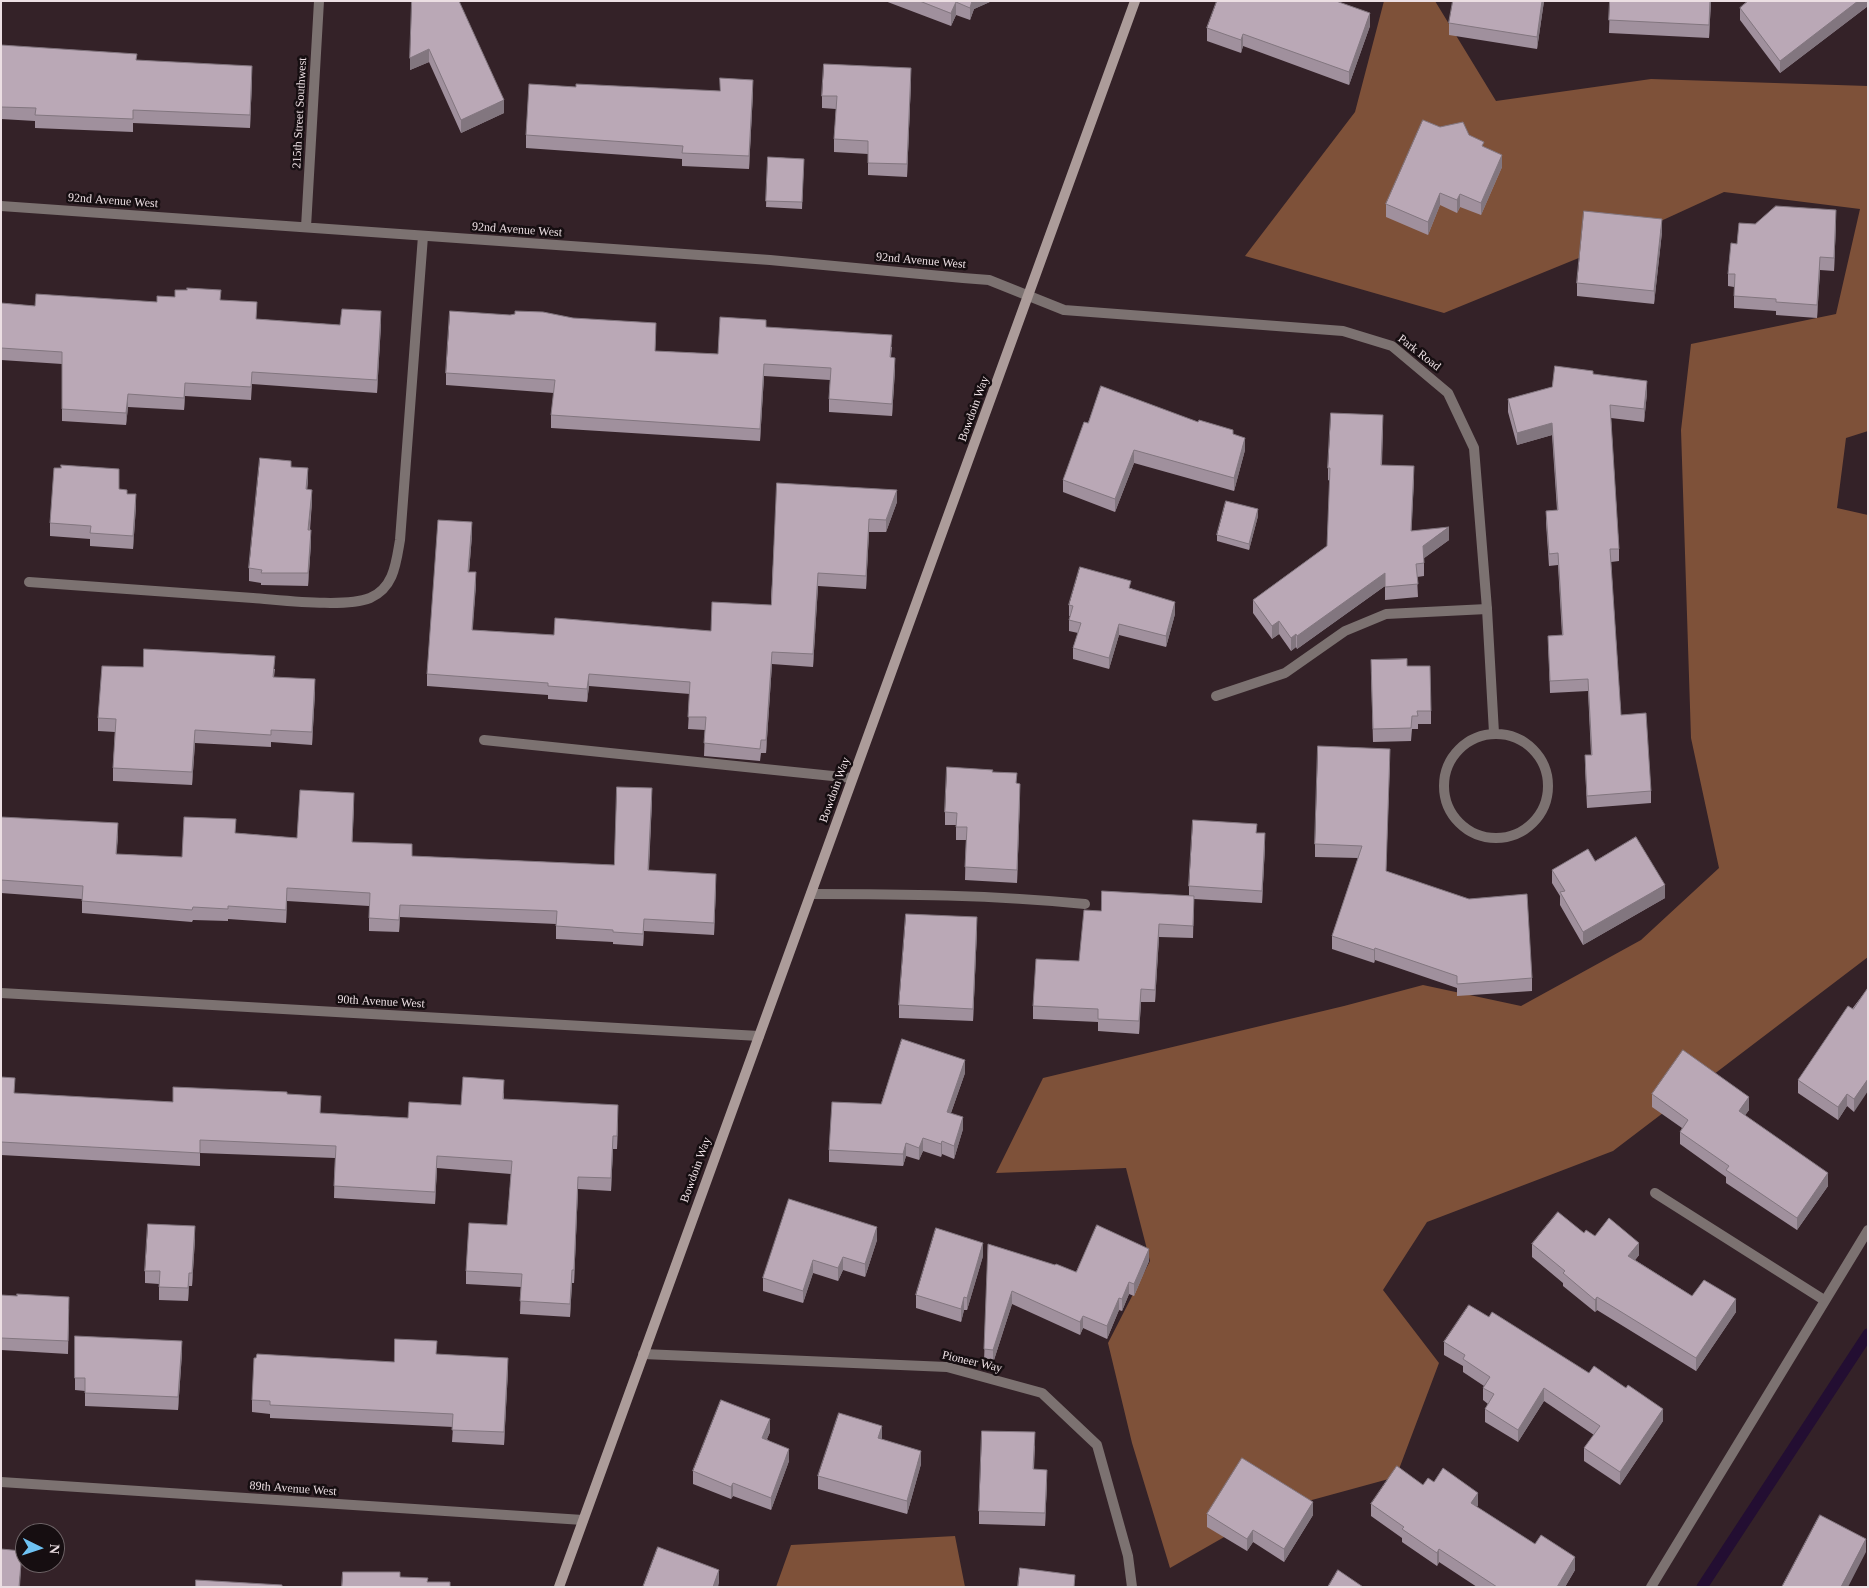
<!DOCTYPE html>
<html>
<head>
<meta charset="utf-8">
<style>
  body { margin:0 }
  #map { position:relative; width:1869px; height:1588px; overflow:hidden; background:#342228; font-family:Georgia,serif }
  canvas { display:block }
  .frame { position:absolute; inset:0; border:2px solid #ecdfe3; pointer-events:none }
  .north { position:absolute; left:15px; top:1523px; width:50px; height:50px; box-sizing:border-box; background:#160e11; border:1px solid #6c6265; border-radius:50%; rotate:94deg; font-size:14px; font-weight:700; line-height:20px; text-align:center; color:#ecdfe3 }
  .north::after { content:''; display:block; margin:auto; width:18px; height:22px; background:#6ec2f3; clip-path:polygon(50% 0,100% 100%,50% 72%,0 100%) }
</style>
</head>
<body>
<div id="map">
<canvas width="1869" height="1588"></canvas>
<div class="frame"></div>
<div class="north">N</div>
</div>
<script>
const ctx = document.querySelector('canvas').getContext('2d');
ctx.lineJoin = 'round';
function fillPath(path, color) { ctx.fillStyle = color; ctx.fill(path, 'evenodd'); }
function stroke(path, color, width, dash) { ctx.strokeStyle = color; ctx.lineWidth = width; ctx.lineCap = dash ? 'butt' : 'round'; ctx.setLineDash(dash || []); ctx.stroke(path); }
function label(font, color, halo, rows, align = 'center') {
  ctx.font = font + ' Georgia,serif'; ctx.lineWidth = 5; ctx.setLineDash([]); ctx.textBaseline = 'middle'; ctx.strokeStyle = halo; ctx.fillStyle = color; for (const [text, x, y, turn = 0] of rows) {
    ctx.save(); ctx.translate(x, y); ctx.rotate((+turn || 0) * Math.PI / 180); ctx.textAlign = isNaN(turn) ? turn : align; if (halo) ctx.strokeText(text, 0, 0); ctx.fillText(text, 0, 0); ctx.restore();
  }
}
const forest = new Path2D(`
  M 1384,1 L 1435,1 L 1496,101 L 1651,79 L 1868,86 L 1868,431 L 1846,438 L 1837,508 L 1868,515 L 1868,957 L 1613,1151 L 1427,1222 L 1383,1290 L 1439,1363 L 1396,1477 L 1268,1512 L 1170,1568 L 1132,1443 L 1108,1343 L 1150,1261 L 1126,1168 L 996,1173 L 1043,1078 L 1344,1006 L 1423,985 L 1521,1006 L 1641,940 L 1719,868 L 1691,738 L 1681,430 L 1691,344 L 1836,314 L 1860,209 L 1724,192 L 1591,253 L 1444,313 L 1245,256 L 1355,112 Z
  M 955,1536 L 965,1587 L 776,1587 L 791,1545 Z`);
const stream = new Path2D(`
  M 1702,1587 L 1868,1334`);
const lane = new Path2D(`
  M 29,582 C 104,587 178,593 253,598 C 282,600 345,608 370,598 C 394,588 396,563 400,540 L 423,236
  M 1216,696 L 1285,673 L 1345,631 L 1386,614 L 1487,609
  M 484,740 L 852,778
  M 811,894 C 902,894 993,895 1085,904
  M 1655,1193 L 1824,1300`);
const street = new Path2D(`
  M 1,206 L 770,260 L 963,278 L 989,280 L 1064,310 L 1343,331 L 1392,346 L 1448,393 L 1474,448 L 1487,609 L 1494,733
  M 306,227 L 319,1
  M1444 786a52 52 0 1 1 104 0a52 52 0 1 1-104 0Z
  M 1,993 L 759,1036
  M 643,1354 L 947,1367 L 1042,1393 L 1097,1445 L 1128,1556 L 1132,1587
  M 1,1482 L 583,1520
  M 1651,1587 L 1868,1230`);
const secondary = new Path2D(`
  M 559,1587 L 1135,1`);
const wall = new Path2D(`
  M 412,1 L 504,113 L 461,133 L 429,62 L 410,70 Z
  M 885,1 L 992,1 L 974,9 L 970,20 L 956,15 L 951,26 Z
  M 1453,1 L 1544,1 L 1537,49 L 1449,35 L 1449,23 Z
  M 1610,1 L 1711,1 L 1709,38 L 1609,33 Z
  M 1868,1 L 1868,6 L 1780,73 L 1740,20 L 1740,8 Z
  M 1370,26 L 1349,85 L 1243,46 L 1241,53 L 1207,41 L 1207,28 Z
  M 1,45 L 137,60 L 252,79 L 250,128 L 133,123 L 133,132 L 35,128 L 35,121 L 1,119 Z
  M 911,81 L 907,177 L 868,175 L 868,154 L 834,152 L 834,139 L 836,109 L 822,108 L 822,96 Z
  M 576,87 L 753,92 L 749,169 L 682,166 L 682,159 L 526,148 L 526,135 Z
  M 1440,127 L 1469,135 L 1484,147 L 1502,167 L 1481,215 L 1460,207 L 1457,213 L 1440,205 L 1428,235 L 1386,217 L 1386,204 Z
  M 768,157 L 804,159 L 802,209 L 766,207 Z
  M 1836,222 L 1834,271 L 1820,270 L 1817,318 L 1776,315 L 1776,311 L 1734,308 L 1734,287 L 1728,286 L 1728,274 L 1737,244 L 1755,224 Z
  M 1662,232 L 1654,304 L 1577,296 L 1577,283 Z
  M 221,300 L 256,319 L 340,325 L 381,324 L 377,393 L 252,384 L 251,400 L 185,396 L 184,410 L 128,407 L 126,425 L 62,421 L 62,364 L 1,360 L 1,303 L 35,306 Z
  M 766,327 L 892,347 L 891,357 L 895,370 L 892,416 L 829,412 L 829,399 L 830,380 L 764,376 L 760,441 L 551,428 L 551,415 L 554,393 L 446,385 L 446,373 L 656,335 L 655,351 L 718,354 Z
  M 1593,374 L 1647,393 L 1644,422 L 1611,418 L 1619,549 L 1619,561 L 1611,562 L 1621,715 L 1651,791 L 1651,803 L 1587,808 L 1585,767 L 1585,755 L 1591,755 L 1588,691 L 1550,693 L 1548,636 L 1562,635 L 1558,565 L 1549,566 L 1546,523 L 1546,511 L 1557,510 L 1552,435 L 1517,445 L 1508,412 L 1508,399 L 1552,387 Z
  M 1198,422 L 1233,434 L 1245,450 L 1234,491 L 1134,463 L 1115,512 L 1063,492 L 1063,480 L 1088,423 Z
  M 1383,428 L 1382,465 L 1414,479 L 1411,531 L 1449,540 L 1424,558 L 1424,576 L 1417,577 L 1418,597 L 1385,600 L 1385,586 L 1297,649 L 1296,647 L 1291,651 L 1279,634 L 1272,639 L 1253,613 L 1253,600 L 1327,546 L 1330,481 L 1328,480 L 1328,468 Z
  M 291,467 L 308,481 L 307,489 L 312,502 L 310,530 L 311,543 L 308,586 L 261,585 L 261,583 L 249,581 L 249,568 Z
  M 61,468 L 119,489 L 127,494 L 136,506 L 133,549 L 90,546 L 90,539 L 50,536 L 50,523 Z
  M 777,483 L 897,502 L 886,532 L 869,532 L 866,589 L 818,586 L 813,667 L 772,664 L 766,753 L 761,753 L 760,761 L 704,756 L 705,730 L 688,729 L 690,694 L 589,686 L 587,702 L 548,699 L 548,695 L 427,686 L 427,674 L 472,535 L 469,572 L 476,585 L 472,630 L 554,635 L 711,631 L 771,605 Z
  M 1258,516 L 1249,550 L 1217,541 L 1217,535 Z
  M 1131,588 L 1175,614 L 1166,647 L 1119,635 L 1109,669 L 1073,659 L 1073,648 L 1078,633 L 1069,631 L 1069,620 L 1070,616 L 1069,616 L 1069,605 Z
  M 1407,666 L 1431,711 L 1431,724 L 1418,724 L 1418,729 L 1412,729 L 1411,741 L 1373,742 L 1371,672 Z
  M 143,667 L 275,669 L 274,677 L 315,692 L 312,745 L 271,742 L 271,747 L 195,743 L 192,785 L 113,781 L 113,768 L 115,732 L 98,731 L 98,718 Z
  M 1390,761 L 1386,871 L 1532,978 L 1532,991 L 1457,996 L 1457,988 L 1375,960 L 1374,963 L 1332,949 L 1332,936 L 1358,858 L 1315,857 L 1315,844 Z
  M 993,772 L 1017,783 L 1020,796 L 1017,883 L 965,880 L 966,840 L 956,840 L 956,825 L 945,825 L 945,812 Z
  M 652,800 L 649,870 L 716,886 L 714,935 L 644,931 L 643,946 L 613,944 L 613,942 L 556,939 L 556,924 L 400,917 L 399,932 L 369,931 L 369,906 L 287,901 L 286,923 L 228,919 L 228,921 L 193,920 L 192,922 L 82,913 L 82,899 L 1,893 L 1,817 L 118,836 L 116,854 L 182,857 L 236,833 L 297,838 L 354,805 L 352,842 L 412,856 L 614,865 Z
  M 1257,833 L 1265,846 L 1262,903 L 1194,899 L 1193,938 L 1159,937 L 1155,1002 L 1141,1002 L 1139,1034 L 1098,1031 L 1098,1022 L 1033,1019 L 1033,1006 L 1079,961 L 1101,911 L 1189,896 L 1189,886 Z
  M 1595,861 L 1665,898 L 1583,945 L 1560,905 L 1560,896 L 1552,883 L 1552,870 Z
  M 977,930 L 973,1021 L 899,1018 L 899,1005 Z
  M 1868,988 L 1854,1112 L 1847,1106 L 1838,1120 L 1798,1093 L 1798,1080 Z
  M 965,1073 L 951,1113 L 963,1129 L 954,1159 L 942,1154 L 941,1157 L 923,1151 L 919,1160 L 906,1156 L 903,1166 L 829,1162 L 829,1150 L 881,1104 Z
  M 1,1077 L 15,1094 L 173,1102 L 287,1094 L 321,1113 L 408,1118 L 461,1105 L 504,1093 L 504,1099 L 618,1118 L 617,1149 L 613,1149 L 611,1191 L 578,1189 L 574,1283 L 572,1283 L 570,1317 L 520,1314 L 521,1287 L 466,1284 L 466,1271 L 507,1225 L 511,1174 L 437,1168 L 435,1204 L 334,1198 L 335,1158 L 200,1153 L 200,1166 L 1,1155 Z
  M 1652,1094 L 1749,1110 L 1745,1115 L 1828,1186 L 1797,1230 L 1726,1183 L 1726,1177 L 1680,1144 L 1680,1132 L 1682,1128 L 1652,1107 Z
  M 789,1199 L 877,1240 L 865,1277 L 843,1270 L 838,1281 L 813,1273 L 803,1303 L 763,1291 L 763,1278 Z
  M 1584,1233 L 1639,1255 L 1635,1260 L 1692,1296 L 1736,1312 L 1696,1371 L 1597,1310 L 1595,1312 L 1563,1286 L 1563,1283 L 1532,1257 L 1532,1244 Z
  M 195,1239 L 192,1286 L 189,1286 L 188,1301 L 159,1300 L 159,1284 L 145,1283 L 145,1271 Z
  M 988,1244 L 1076,1272 L 1149,1261 L 1134,1296 L 1129,1294 L 1122,1311 L 1119,1310 L 1107,1339 L 1083,1328 L 1080,1335 L 1012,1304 L 993,1363 L 984,1362 Z
  M 983,1256 L 967,1310 L 964,1310 L 961,1322 L 916,1308 L 916,1295 Z
  M 1,1295 L 69,1309 L 68,1354 L 1,1350 Z
  M 75,1336 L 182,1353 L 178,1410 L 85,1406 L 85,1391 L 75,1390 Z
  M 1444,1342 L 1663,1421 L 1620,1485 L 1584,1461 L 1584,1448 L 1594,1435 L 1544,1401 L 1518,1442 L 1485,1422 L 1485,1409 L 1488,1404 L 1483,1400 L 1483,1388 L 1484,1386 L 1463,1372 L 1463,1366 L 1444,1355 Z
  M 437,1354 L 508,1370 L 504,1445 L 452,1442 L 453,1427 L 270,1418 L 270,1414 L 252,1412 L 252,1400 L 394,1362 Z
  M 770,1432 L 767,1439 L 789,1461 L 771,1510 L 733,1496 L 731,1499 L 693,1484 L 693,1471 Z
  M 1035,1445 L 1034,1469 L 1047,1482 L 1045,1526 L 979,1524 L 979,1511 Z
  M 921,1464 L 907,1514 L 818,1489 L 818,1476 Z
  M 1434,1482 L 1478,1505 L 1477,1507 L 1575,1570 L 1565,1587 L 1477,1587 L 1439,1562 L 1437,1566 L 1402,1542 L 1402,1538 L 1371,1516 L 1371,1504 L 1423,1485 Z
  M 1207,1514 L 1313,1515 L 1284,1562 L 1253,1542 L 1247,1551 L 1207,1527 Z`);
const shadedWall = new Path2D(`
  M 972,1 L 992,1 L 974,9 L 970,20 L 970,8 Z
  M 1542,1 L 1544,1 L 1537,49 L 1537,37 Z
  M 1710,1 L 1711,1 L 1709,38 L 1709,25 Z
  M 1858,1 L 1868,1 L 1868,6 L 1780,73 L 1780,61 Z
  M 956,2 L 956,15 L 951,26 L 951,13 Z
  M 1370,13 L 1370,26 L 1349,85 L 1349,72 Z
  M 1243,34 L 1243,46 L 1241,53 L 1241,40 Z
  M 429,49 L 429,62 L 410,70 L 410,58 Z
  M 252,66 L 252,79 L 250,128 L 250,115 Z
  M 911,68 L 911,81 L 907,177 L 907,164 Z
  M 753,80 L 753,92 L 749,169 L 749,156 Z
  M 504,100 L 504,113 L 461,133 L 461,120 Z
  M 1502,155 L 1502,167 L 1481,215 L 1481,203 Z
  M 1440,193 L 1440,205 L 1428,235 L 1428,222 Z
  M 1460,194 L 1460,207 L 1457,213 L 1457,200 Z
  M 1836,210 L 1836,222 L 1834,271 L 1834,258 Z
  M 1662,219 L 1662,232 L 1654,304 L 1654,291 Z
  M 1820,257 L 1820,270 L 1817,318 L 1817,305 Z
  M 381,311 L 381,324 L 377,393 L 377,380 Z
  M 895,358 L 895,370 L 892,416 L 892,404 Z
  M 764,364 L 764,376 L 760,441 L 760,429 Z
  M 1647,381 L 1647,393 L 1644,422 L 1644,409 Z
  M 185,383 L 185,396 L 184,410 L 184,398 Z
  M 128,394 L 128,407 L 126,425 L 126,413 Z
  M 1552,423 L 1552,435 L 1517,445 L 1517,433 Z
  M 1245,438 L 1245,450 L 1234,491 L 1234,478 Z
  M 1134,450 L 1134,463 L 1115,512 L 1115,499 Z
  M 1414,466 L 1414,479 L 1411,544 L 1411,531 Z
  M 308,468 L 308,481 L 306,502 L 306,489 Z
  M 312,490 L 312,502 L 308,542 L 308,530 Z
  M 897,490 L 897,502 L 886,532 L 886,520 Z
  M 136,494 L 136,506 L 133,549 L 133,536 Z
  M 1258,509 L 1258,516 L 1249,550 L 1249,544 Z
  M 869,519 L 869,532 L 866,589 L 866,576 Z
  M 472,522 L 472,535 L 468,584 L 468,572 Z
  M 1449,527 L 1449,540 L 1423,559 L 1423,546 Z
  M 311,530 L 311,543 L 308,586 L 308,573 Z
  M 476,572 L 476,585 L 472,642 L 472,630 Z
  M 818,573 L 818,586 L 813,667 L 813,654 Z
  M 1385,573 L 1385,586 L 1297,649 L 1297,636 Z
  M 1175,602 L 1175,614 L 1166,647 L 1166,636 Z
  M 1279,621 L 1279,634 L 1272,639 L 1272,626 Z
  M 1119,624 L 1119,635 L 1109,669 L 1109,658 Z
  M 1296,634 L 1296,647 L 1291,651 L 1291,638 Z
  M 772,652 L 772,664 L 766,753 L 766,740 Z
  M 589,674 L 589,686 L 587,702 L 587,689 Z
  M 315,679 L 315,692 L 312,745 L 312,732 Z
  M 195,730 L 195,743 L 192,785 L 192,772 Z
  M 1020,784 L 1020,796 L 1017,883 L 1017,870 Z
  M 652,788 L 652,800 L 648,882 L 648,870 Z
  M 354,793 L 354,805 L 352,854 L 352,842 Z
  M 118,823 L 118,836 L 116,866 L 116,854 Z
  M 1265,833 L 1265,846 L 1262,903 L 1262,891 Z
  M 716,874 L 716,886 L 714,935 L 714,923 Z
  M 1665,885 L 1665,898 L 1583,945 L 1583,932 Z
  M 287,888 L 287,901 L 286,923 L 286,910 Z
  M 400,905 L 400,917 L 399,932 L 399,920 Z
  M 977,917 L 977,930 L 973,1021 L 973,1009 Z
  M 644,919 L 644,931 L 643,946 L 643,934 Z
  M 1159,924 L 1159,937 L 1155,1002 L 1155,990 Z
  M 1375,948 L 1375,960 L 1374,963 L 1374,950 Z
  M 1141,989 L 1141,1002 L 1139,1034 L 1139,1021 Z
  M 965,1060 L 965,1073 L 947,1124 L 947,1112 Z
  M 1868,1079 L 1868,1091 L 1854,1112 L 1854,1099 Z
  M 1847,1094 L 1847,1106 L 1838,1120 L 1838,1107 Z
  M 1749,1097 L 1749,1110 L 1739,1124 L 1739,1111 Z
  M 618,1105 L 618,1118 L 617,1149 L 617,1136 Z
  M 963,1117 L 963,1129 L 954,1159 L 954,1146 Z
  M 613,1136 L 613,1149 L 611,1191 L 611,1178 Z
  M 923,1138 L 923,1151 L 919,1160 L 919,1148 Z
  M 942,1141 L 942,1154 L 941,1157 L 941,1144 Z
  M 906,1143 L 906,1156 L 903,1166 L 903,1154 Z
  M 437,1156 L 437,1168 L 435,1204 L 435,1192 Z
  M 1828,1173 L 1828,1186 L 1797,1230 L 1797,1218 Z
  M 578,1177 L 578,1189 L 574,1283 L 574,1270 Z
  M 195,1226 L 195,1239 L 192,1286 L 192,1273 Z
  M 877,1227 L 877,1240 L 865,1277 L 865,1264 Z
  M 983,1243 L 983,1256 L 967,1310 L 967,1298 Z
  M 1639,1243 L 1639,1255 L 1628,1269 L 1628,1256 Z
  M 1149,1249 L 1149,1261 L 1134,1296 L 1134,1284 Z
  M 843,1257 L 843,1270 L 838,1281 L 838,1268 Z
  M 813,1260 L 813,1273 L 803,1303 L 803,1291 Z
  M 572,1270 L 572,1283 L 570,1317 L 570,1304 Z
  M 189,1273 L 189,1286 L 188,1301 L 188,1288 Z
  M 1129,1282 L 1129,1294 L 1122,1311 L 1122,1299 Z
  M 1012,1291 L 1012,1304 L 993,1363 L 993,1350 Z
  M 964,1297 L 964,1310 L 961,1322 L 961,1309 Z
  M 1597,1297 L 1597,1310 L 1595,1312 L 1595,1300 Z
  M 1119,1298 L 1119,1310 L 1107,1339 L 1107,1326 Z
  M 1736,1299 L 1736,1312 L 1696,1371 L 1696,1358 Z
  M 1083,1316 L 1083,1328 L 1080,1335 L 1080,1322 Z
  M 182,1341 L 182,1353 L 178,1410 L 178,1397 Z
  M 508,1358 L 508,1370 L 504,1445 L 504,1432 Z
  M 1544,1388 L 1544,1401 L 1518,1442 L 1518,1430 Z
  M 1663,1409 L 1663,1421 L 1620,1485 L 1620,1472 Z
  M 770,1419 L 770,1432 L 762,1450 L 762,1438 Z
  M 882,1426 L 882,1439 L 878,1438 Z
  M 789,1449 L 789,1461 L 771,1510 L 771,1498 Z
  M 921,1451 L 921,1464 L 907,1514 L 907,1501 Z
  M 1047,1470 L 1047,1482 L 1045,1526 L 1045,1513 Z
  M 733,1483 L 733,1496 L 731,1499 L 731,1487 Z
  M 1478,1493 L 1478,1505 L 1471,1516 L 1471,1503 Z
  M 1313,1502 L 1313,1515 L 1284,1562 L 1284,1549 Z
  M 1253,1530 L 1253,1542 L 1247,1551 L 1247,1539 Z
  M 1866,1539 L 1866,1552 L 1848,1587 L 1841,1587 Z
  M 1439,1549 L 1439,1562 L 1437,1566 L 1437,1553 Z
  M 22,1551 L 20,1587 L 19,1587 Z
  M 1575,1557 L 1575,1570 L 1565,1587 L 1557,1587 Z
  M 719,1570 L 719,1583 L 718,1587 L 713,1587 Z`);
const building = new Path2D(`
  M 412,1 L 459,1 L 504,100 L 461,120 L 429,49 L 410,58 Z
  M 920,1 L 972,1 L 970,8 L 956,2 L 951,13 Z
  M 1217,1 L 1336,1 L 1370,13 L 1349,72 L 1243,34 L 1241,40 L 1207,28 Z
  M 1453,1 L 1542,1 L 1537,37 L 1449,23 Z
  M 1610,1 L 1710,1 L 1709,25 L 1609,20 Z
  M 1748,1 L 1858,1 L 1780,61 L 1740,8 Z
  M 1,45 L 137,54 L 136,60 L 252,66 L 250,115 L 133,110 L 133,119 L 35,115 L 36,108 L 1,107 Z
  M 824,64 L 911,68 L 907,164 L 868,163 L 868,141 L 834,139 L 837,96 L 822,96 Z
  M 720,78 L 753,80 L 749,156 L 682,153 L 683,146 L 526,135 L 529,84 L 576,87 L 576,84 L 720,91 Z
  M 1423,120 L 1440,127 L 1463,122 L 1469,135 L 1484,142 L 1482,146 L 1502,155 L 1481,203 L 1460,194 L 1457,200 L 1440,193 L 1428,222 L 1386,204 Z
  M 768,157 L 804,159 L 802,202 L 766,201 Z
  M 1776,206 L 1836,210 L 1834,258 L 1820,257 L 1817,305 L 1776,302 L 1776,299 L 1734,296 L 1735,274 L 1728,274 L 1731,243 L 1737,244 L 1739,223 L 1755,224 Z
  M 1584,211 L 1662,219 L 1654,291 L 1577,283 Z
  M 187,288 L 221,290 L 220,300 L 257,302 L 256,319 L 340,325 L 342,309 L 381,311 L 377,380 L 252,372 L 251,387 L 185,383 L 184,398 L 128,394 L 126,413 L 62,409 L 62,352 L 1,348 L 1,303 L 35,306 L 36,294 L 157,302 L 157,296 L 175,297 L 175,290 L 187,290 Z
  M 450,311 L 510,315 L 515,314 L 515,311 L 543,312 L 573,318 L 656,323 L 655,351 L 718,354 L 720,317 L 766,320 L 766,327 L 892,335 L 890,357 L 895,358 L 892,404 L 829,399 L 831,368 L 764,364 L 760,429 L 551,415 L 555,380 L 446,373 Z
  M 1555,366 L 1593,371 L 1593,374 L 1647,381 L 1644,409 L 1610,405 L 1619,549 L 1610,549 L 1621,715 L 1646,713 L 1651,791 L 1587,796 L 1585,755 L 1592,755 L 1588,679 L 1550,681 L 1548,636 L 1563,635 L 1558,553 L 1549,554 L 1546,511 L 1558,510 L 1552,423 L 1517,433 L 1508,399 L 1552,387 Z
  M 1101,386 L 1198,422 L 1199,420 L 1233,430 L 1233,434 L 1245,438 L 1234,478 L 1134,450 L 1115,499 L 1063,480 L 1084,422 L 1088,423 Z
  M 1331,413 L 1383,415 L 1381,465 L 1414,466 L 1411,531 L 1449,527 L 1423,546 L 1424,563 L 1416,564 L 1418,584 L 1385,587 L 1385,573 L 1297,636 L 1296,634 L 1291,638 L 1279,621 L 1272,626 L 1253,600 L 1327,546 L 1330,468 L 1328,468 Z
  M 260,458 L 291,461 L 291,467 L 308,468 L 306,489 L 312,490 L 308,530 L 311,530 L 308,573 L 261,573 L 262,570 L 249,568 Z
  M 61,465 L 119,469 L 119,489 L 127,490 L 127,494 L 136,494 L 133,536 L 90,533 L 91,526 L 50,523 L 54,468 L 61,468 Z
  M 777,483 L 897,490 L 886,520 L 869,519 L 866,576 L 818,573 L 813,654 L 772,652 L 766,740 L 761,740 L 760,749 L 704,743 L 706,717 L 688,717 L 690,682 L 589,674 L 587,689 L 548,686 L 548,683 L 427,674 L 438,520 L 472,522 L 468,572 L 476,572 L 472,630 L 554,635 L 555,618 L 711,631 L 712,602 L 771,605 Z
  M 1226,501 L 1258,509 L 1249,544 L 1217,535 Z
  M 1080,567 L 1131,581 L 1129,588 L 1175,602 L 1166,636 L 1119,624 L 1109,658 L 1073,648 L 1081,623 L 1069,620 L 1073,606 L 1069,605 Z
  M 144,649 L 275,656 L 273,677 L 315,679 L 312,732 L 271,730 L 271,735 L 195,730 L 192,772 L 113,768 L 116,719 L 98,718 L 102,666 L 143,667 Z
  M 1407,659 L 1407,666 L 1430,666 L 1431,711 L 1417,711 L 1418,716 L 1412,716 L 1411,728 L 1373,729 L 1371,660 Z
  M 1318,746 L 1390,749 L 1386,871 L 1469,899 L 1527,894 L 1532,978 L 1457,984 L 1457,976 L 1375,948 L 1374,950 L 1332,936 L 1362,846 L 1315,844 Z
  M 947,767 L 993,770 L 992,772 L 1017,773 L 1016,783 L 1020,784 L 1017,870 L 965,867 L 967,827 L 956,827 L 957,813 L 945,812 Z
  M 617,787 L 652,788 L 648,870 L 716,874 L 714,923 L 644,919 L 643,934 L 613,932 L 613,930 L 556,926 L 557,911 L 400,905 L 399,920 L 369,918 L 370,893 L 287,888 L 286,910 L 228,906 L 228,909 L 193,907 L 192,910 L 82,901 L 83,886 L 1,880 L 1,817 L 118,823 L 116,854 L 182,857 L 184,817 L 236,819 L 235,833 L 297,838 L 300,790 L 354,793 L 352,842 L 412,844 L 412,856 L 614,865 Z
  M 1193,820 L 1257,824 L 1256,833 L 1265,833 L 1262,891 L 1189,886 Z
  M 1636,837 L 1665,885 L 1583,932 L 1560,892 L 1565,891 L 1552,870 L 1588,849 L 1595,861 Z
  M 1102,891 L 1194,896 L 1193,926 L 1159,924 L 1155,990 L 1141,989 L 1139,1021 L 1098,1019 L 1098,1009 L 1033,1006 L 1036,959 L 1079,961 L 1084,910 L 1101,911 Z
  M 906,914 L 977,917 L 973,1009 L 899,1005 Z
  M 1868,988 L 1868,1079 L 1854,1099 L 1847,1094 L 1838,1107 L 1798,1080 L 1848,1006 L 1853,1009 Z
  M 902,1039 L 965,1060 L 947,1112 L 963,1117 L 954,1146 L 942,1141 L 941,1144 L 923,1138 L 919,1148 L 906,1143 L 903,1154 L 829,1150 L 832,1102 L 881,1104 Z
  M 1683,1050 L 1749,1097 L 1739,1111 L 1828,1173 L 1797,1218 L 1726,1170 L 1729,1166 L 1680,1132 L 1688,1120 L 1652,1094 Z
  M 1,1077 L 15,1078 L 14,1093 L 173,1102 L 173,1087 L 287,1092 L 287,1094 L 321,1096 L 320,1113 L 408,1118 L 409,1102 L 461,1105 L 463,1077 L 504,1080 L 503,1099 L 618,1105 L 617,1136 L 613,1136 L 611,1178 L 578,1177 L 574,1270 L 572,1270 L 570,1304 L 520,1301 L 522,1274 L 466,1271 L 469,1223 L 507,1225 L 512,1161 L 437,1156 L 435,1192 L 334,1186 L 336,1146 L 200,1140 L 200,1153 L 1,1142 Z
  M 789,1199 L 877,1227 L 865,1264 L 843,1257 L 838,1268 L 813,1260 L 803,1291 L 763,1278 Z
  M 1558,1212 L 1584,1233 L 1586,1230 L 1595,1236 L 1609,1218 L 1639,1243 L 1628,1256 L 1692,1296 L 1704,1280 L 1736,1299 L 1696,1358 L 1597,1297 L 1595,1300 L 1563,1273 L 1565,1271 L 1532,1244 Z
  M 148,1224 L 195,1226 L 192,1273 L 189,1273 L 188,1288 L 159,1287 L 160,1271 L 145,1271 Z
  M 1097,1225 L 1149,1249 L 1134,1284 L 1129,1282 L 1122,1299 L 1119,1298 L 1107,1326 L 1083,1316 L 1080,1322 L 1012,1291 L 993,1350 L 984,1349 L 988,1244 L 1055,1265 L 1056,1264 L 1076,1272 Z
  M 936,1228 L 983,1243 L 967,1298 L 964,1297 L 961,1309 L 916,1295 Z
  M 17,1294 L 69,1297 L 68,1341 L 1,1338 L 1,1295 L 17,1296 Z
  M 1469,1305 L 1489,1317 L 1492,1312 L 1589,1373 L 1594,1366 L 1626,1388 L 1628,1385 L 1663,1409 L 1620,1472 L 1584,1448 L 1600,1426 L 1544,1388 L 1518,1430 L 1485,1409 L 1494,1394 L 1483,1388 L 1490,1377 L 1463,1359 L 1465,1355 L 1444,1342 Z
  M 75,1336 L 182,1341 L 178,1397 L 85,1393 L 85,1378 L 75,1378 Z
  M 395,1339 L 437,1341 L 436,1354 L 508,1358 L 504,1432 L 452,1430 L 453,1414 L 270,1405 L 270,1401 L 252,1400 L 254,1358 L 256,1358 L 257,1354 L 394,1362 Z
  M 721,1400 L 770,1419 L 762,1438 L 789,1449 L 771,1498 L 733,1483 L 731,1487 L 693,1471 Z
  M 839,1413 L 882,1426 L 878,1438 L 921,1451 L 907,1501 L 818,1476 Z
  M 982,1431 L 1035,1432 L 1033,1469 L 1047,1470 L 1045,1513 L 979,1511 Z
  M 1242,1458 L 1313,1502 L 1284,1549 L 1253,1530 L 1247,1539 L 1207,1514 Z
  M 1397,1466 L 1423,1485 L 1428,1478 L 1434,1482 L 1443,1468 L 1478,1493 L 1471,1503 L 1535,1544 L 1541,1535 L 1575,1557 L 1557,1587 L 1497,1587 L 1439,1549 L 1437,1553 L 1402,1529 L 1404,1527 L 1371,1504 Z
  M 1820,1515 L 1866,1539 L 1841,1587 L 1782,1587 Z
  M 658,1547 L 719,1570 L 713,1587 L 643,1587 Z
  M 1,1549 L 22,1551 L 19,1587 L 1,1587 Z
  M 1020,1568 L 1075,1575 L 1074,1587 L 1018,1587 Z
  M 1338,1570 L 1363,1587 L 1328,1587 Z
  M 343,1572 L 400,1572 L 400,1577 L 428,1578 L 427,1582 L 450,1582 L 450,1587 L 342,1587 Z
  M 196,1580 L 282,1585 L 282,1587 L 196,1587 Z`);
const streetNames = [
  ["215th Street Southwest",300,113,-87],
  ["92nd Avenue West",113,201,4],
  ["92nd Avenue West",517,230,4],
  ["92nd Avenue West",921,261,5],
  ["Park Road",1419,353,38],
  ["Bowdoin Way",974,409,-70],
  ["Bowdoin Way",835,790,-70],
  ["90th Avenue West",381,1002,3],
  ["Bowdoin Way",696,1170,-70],
  ["Pioneer Way",972,1362,13],
  ["89th Avenue West",293,1489,4]
];
fillPath(forest, '#7e5139');
stroke(stream, '#230e32', 11);
stroke(lane, '#7c7271', 10);
stroke(street, '#7c7271', 10);
stroke(secondary, '#ac9c9a', 10);
fillPath(wall, '#a0909d');
fillPath(shadedWall, '#82767f');
fillPath(building, '#baa8b6');
stroke(building, '#82767f', 1);
label('12px', '#ecdfe3', '#160e11', streetNames);
</script>
</body>
</html>
